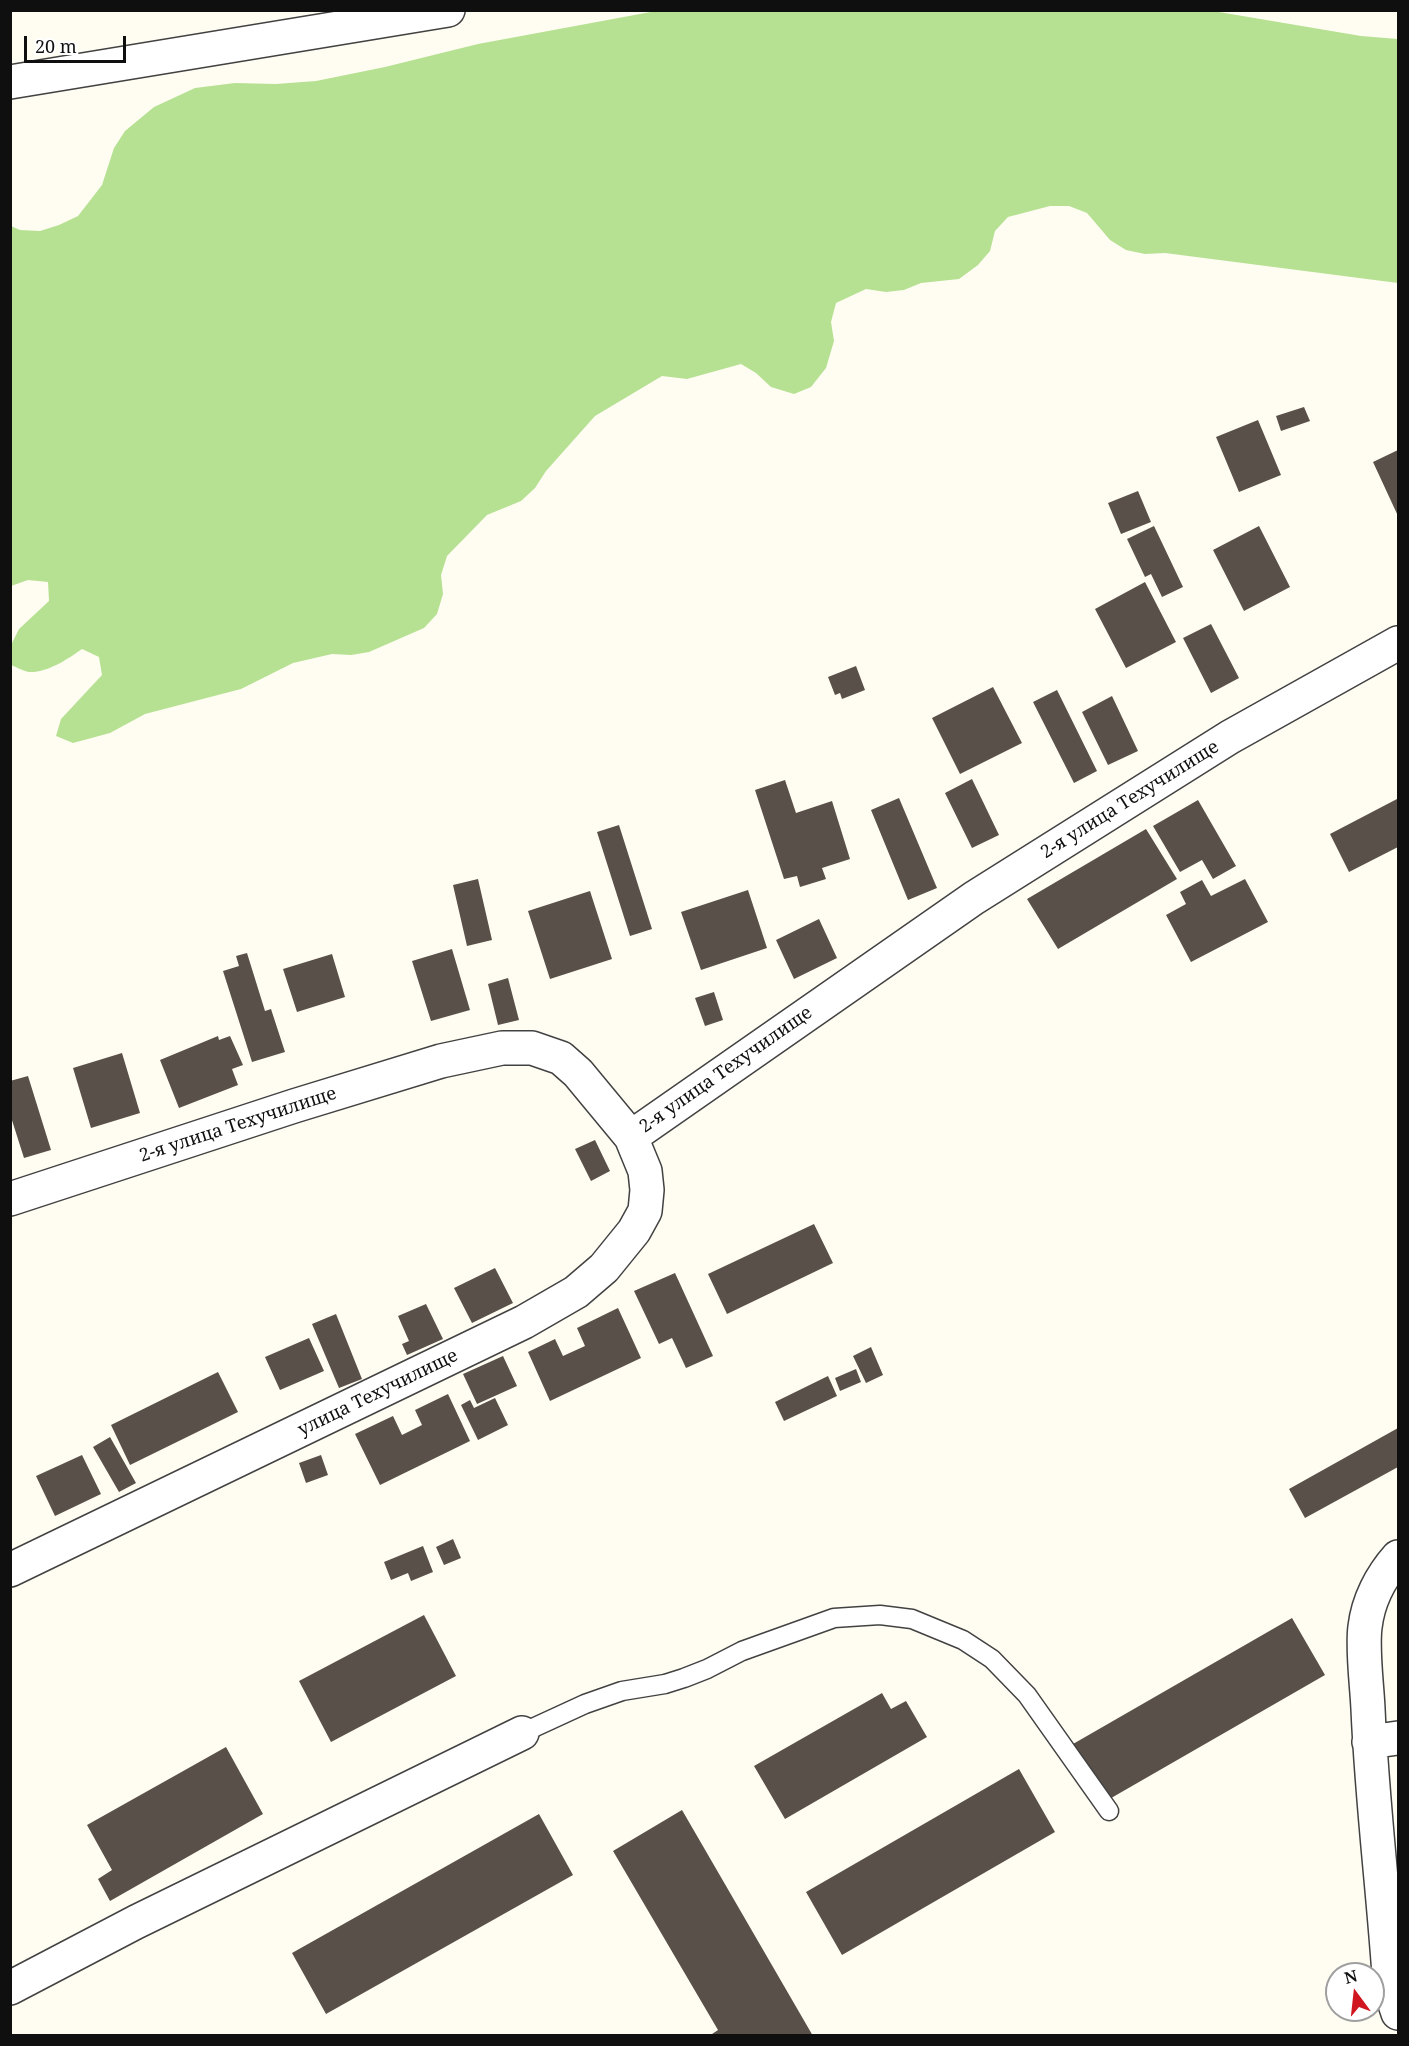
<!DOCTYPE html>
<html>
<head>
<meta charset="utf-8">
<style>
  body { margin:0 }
  #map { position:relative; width:1409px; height:2046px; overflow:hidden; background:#fffcf1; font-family:"Noto Serif",serif }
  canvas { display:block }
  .frame { position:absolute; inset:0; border:12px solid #0f0f0f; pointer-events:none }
  .north { position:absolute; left:1325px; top:1962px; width:60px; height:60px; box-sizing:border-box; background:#fff; border:2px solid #9f9f9f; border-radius:50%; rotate:345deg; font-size:16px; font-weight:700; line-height:24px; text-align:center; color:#0f0f0f }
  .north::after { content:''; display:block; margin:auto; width:21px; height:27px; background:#d0161e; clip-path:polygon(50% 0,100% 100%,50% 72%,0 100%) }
  .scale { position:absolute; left:24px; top:36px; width:102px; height:27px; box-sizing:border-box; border:3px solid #0f0f0f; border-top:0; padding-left:8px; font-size:18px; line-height:21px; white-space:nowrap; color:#0f0f0f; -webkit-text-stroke:4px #fff; paint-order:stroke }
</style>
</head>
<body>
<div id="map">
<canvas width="1409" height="2046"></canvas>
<div class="frame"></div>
<div class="north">N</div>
<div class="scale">20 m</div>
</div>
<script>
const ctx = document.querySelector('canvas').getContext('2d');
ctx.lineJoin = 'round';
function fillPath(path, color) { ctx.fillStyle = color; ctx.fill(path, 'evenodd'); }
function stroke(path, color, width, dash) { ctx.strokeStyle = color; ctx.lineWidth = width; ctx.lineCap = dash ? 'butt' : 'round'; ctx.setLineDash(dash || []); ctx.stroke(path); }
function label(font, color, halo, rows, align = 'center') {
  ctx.font = font + ' "Noto Serif",serif'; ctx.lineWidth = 6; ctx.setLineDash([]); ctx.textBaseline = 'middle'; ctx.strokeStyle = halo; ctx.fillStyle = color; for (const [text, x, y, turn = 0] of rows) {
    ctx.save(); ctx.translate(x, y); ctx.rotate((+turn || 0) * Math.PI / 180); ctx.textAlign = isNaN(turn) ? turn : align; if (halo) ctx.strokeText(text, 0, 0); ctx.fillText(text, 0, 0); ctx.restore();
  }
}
const forest = new Path2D(`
  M 1213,11 L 1361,36 L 1398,39 L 1398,283 L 1165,253 L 1145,254 L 1126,250 L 1110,240 L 1087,213 L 1069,206 L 1050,206 L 1008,217 L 995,231 L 990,251 L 978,265 L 959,279 L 921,283 L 904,290 L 886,292 L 866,289 L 836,303 L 831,322 L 834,341 L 826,368 L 811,387 L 794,394 L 771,387 L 756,373 L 741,364 L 687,379 L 662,376 L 595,416 L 546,471 L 535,488 L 521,501 L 487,515 L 447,556 L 441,575 L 443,594 L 437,614 L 424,628 L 369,652 L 351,655 L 332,654 L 293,663 L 241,689 L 145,714 L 110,733 L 73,743 L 56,736 L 61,719 L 102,675 L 99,657 L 82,649 C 68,659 47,673 29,672 C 23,671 16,667 11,665 L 11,645 L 19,629 L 49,601 L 48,582 L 28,580 L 11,586 L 11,226 L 20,230 L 40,231 L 59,225 L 78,216 L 102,185 L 114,148 L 125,131 L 154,107 L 195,88 L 235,83 L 276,84 L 316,81 L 385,67 L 478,44 L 656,11 Z`);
const building = new Path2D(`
  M 1304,407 L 1310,421 L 1281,431 L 1276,416 Z
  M 1258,420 L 1281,475 L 1239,492 L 1216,437 Z
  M 1398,450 L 1398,516 L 1373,462 Z
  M 1138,491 L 1151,522 L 1121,534 L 1108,503 Z
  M 1154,526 L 1183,587 L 1162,597 L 1151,574 L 1145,577 L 1127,539 Z
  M 1259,526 L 1290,587 L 1244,611 L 1213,550 Z
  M 1145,582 L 1176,642 L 1126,668 L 1095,609 Z
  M 1211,624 L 1239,678 L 1211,693 L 1183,638 Z
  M 856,666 L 865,690 L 842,699 L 840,693 L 835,695 L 828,677 Z
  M 993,687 L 1022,743 L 960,774 L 932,718 Z
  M 1057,690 L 1097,771 L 1074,783 L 1033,702 Z
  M 1112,696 L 1138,751 L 1108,765 L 1082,712 Z
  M 972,779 L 999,835 L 972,848 L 945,793 Z
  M 785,780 L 796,813 L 832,801 L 850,859 L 822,868 L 826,879 L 800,887 L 797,876 L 784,879 L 755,790 Z
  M 899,798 L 937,888 L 908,900 L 871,810 Z
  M 1397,799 L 1398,803 L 1398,847 L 1349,872 L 1330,834 Z
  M 1198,800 L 1236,866 L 1213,879 L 1202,860 L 1180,872 L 1153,826 Z
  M 619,825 L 652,929 L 630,936 L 597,832 Z
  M 1146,829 L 1177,879 L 1058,949 L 1027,899 Z
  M 478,879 L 492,940 L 467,946 L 453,885 Z
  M 1245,879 L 1268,922 L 1191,962 L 1166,915 L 1186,904 L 1180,892 L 1202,880 L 1211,896 Z
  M 748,890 L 767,948 L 701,970 L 681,912 Z
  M 590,891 L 612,959 L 550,979 L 528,911 Z
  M 819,919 L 837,958 L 794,979 L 776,940 Z
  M 452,949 L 470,1010 L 431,1021 L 412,961 Z
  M 247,953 L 265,1011 L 271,1009 L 285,1052 L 252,1062 L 223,971 L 239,966 L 236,956 Z
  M 332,954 L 345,997 L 297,1012 L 283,969 Z
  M 508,978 L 519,1020 L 498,1025 L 488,984 Z
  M 714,992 L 723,1020 L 705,1026 L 695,998 Z
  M 218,1036 L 219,1040 L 230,1036 L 243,1065 L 232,1069 L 238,1085 L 179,1108 L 160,1060 Z
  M 122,1053 L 140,1113 L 91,1128 L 73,1068 Z
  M 28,1076 L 51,1150 L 24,1158 L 10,1114 L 10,1081 Z
  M 595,1140 L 610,1171 L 591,1181 L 575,1149 Z
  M 814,1224 L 833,1263 L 727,1314 L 708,1274 Z
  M 495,1268 L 513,1303 L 472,1323 L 454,1288 Z
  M 675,1273 L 713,1356 L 686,1368 L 672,1338 L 659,1344 L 634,1291 Z
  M 426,1304 L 443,1339 L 407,1355 L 402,1344 L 409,1341 L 398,1316 Z
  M 618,1308 L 641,1358 L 550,1401 L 528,1352 L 555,1339 L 563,1356 L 585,1346 L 577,1328 Z
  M 336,1314 L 362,1379 L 339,1388 L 312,1324 Z
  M 309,1338 L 324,1371 L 280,1390 L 265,1357 Z
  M 871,1347 L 883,1375 L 866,1383 L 853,1356 Z
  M 503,1356 L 517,1386 L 477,1404 L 463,1374 Z
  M 856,1369 L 861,1382 L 840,1391 L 835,1378 Z
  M 218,1372 L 238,1412 L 130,1465 L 111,1425 Z
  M 828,1376 L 837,1396 L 784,1421 L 775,1402 Z
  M 448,1394 L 470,1441 L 380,1485 L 355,1434 L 393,1416 L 402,1435 L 422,1425 L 415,1410 Z
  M 495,1398 L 508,1425 L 478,1440 L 461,1405 L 470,1400 L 474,1408 Z
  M 1398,1428 L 1398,1467 L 1305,1518 L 1289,1489 Z
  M 110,1437 L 136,1483 L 119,1492 L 93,1447 Z
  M 82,1455 L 101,1494 L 55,1516 L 36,1476 Z
  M 321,1455 L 328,1475 L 306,1483 L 299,1463 Z
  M 453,1539 L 461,1558 L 444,1565 L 436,1547 Z
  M 423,1546 L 433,1572 L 411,1581 L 408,1573 L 391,1580 L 384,1562 Z
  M 424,1615 L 456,1676 L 331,1742 L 299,1681 Z
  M 1292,1618 L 1325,1675 L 1106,1801 L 1073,1744 Z
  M 882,1693 L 891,1709 L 906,1701 L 927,1737 L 785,1819 L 754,1766 Z
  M 226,1747 L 263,1814 L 110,1901 L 98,1879 L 112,1870 L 87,1825 Z
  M 1019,1769 L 1055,1832 L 842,1955 L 806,1892 Z
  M 682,1810 L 813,2036 L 709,2036 L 718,2030 L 613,1851 Z
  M 539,1814 L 573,1875 L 326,2014 L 292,1953 Z`);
const lane = new Path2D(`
  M 522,1733 L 585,1704 L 622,1691 L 665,1684 L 684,1678 L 707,1669 L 742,1651 L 834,1618 L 880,1615 L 912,1619 L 963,1640 L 992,1659 L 1027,1695 L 1109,1811`);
const street = new Path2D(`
  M 10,82 L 448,10
  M 631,1137 L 974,898 L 1230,737 L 1398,643
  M 10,1199 L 294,1106 L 441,1061 L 502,1048 L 532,1048 L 561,1058 L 578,1073 L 631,1137 L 645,1171 L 647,1190 L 645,1211 L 634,1231 L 604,1268 L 576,1292 L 524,1322 L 10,1570
  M 1398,1557 C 1381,1576 1368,1601 1365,1627 C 1362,1650 1367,1685 1368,1709 C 1372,1803 1384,1895 1390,1989 L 1398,2013
  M 1369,1742 L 1398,1738
  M 10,1988 L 136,1922 L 522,1733`);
const streetNames = [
  ["2-я улица Техучилище",1130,800,-32],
  ["2-я улица Техучилище",726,1070,-35],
  ["2-я улица Техучилище",238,1125,-18],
  ["улица Техучилище",378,1393,-26]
];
fillPath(forest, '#b6e193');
fillPath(building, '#59504a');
stroke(lane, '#424242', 21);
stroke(street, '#424242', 36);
stroke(lane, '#fff', 18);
stroke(street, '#fff', 33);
label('18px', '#0f0f0f', '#fff', streetNames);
</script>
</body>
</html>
